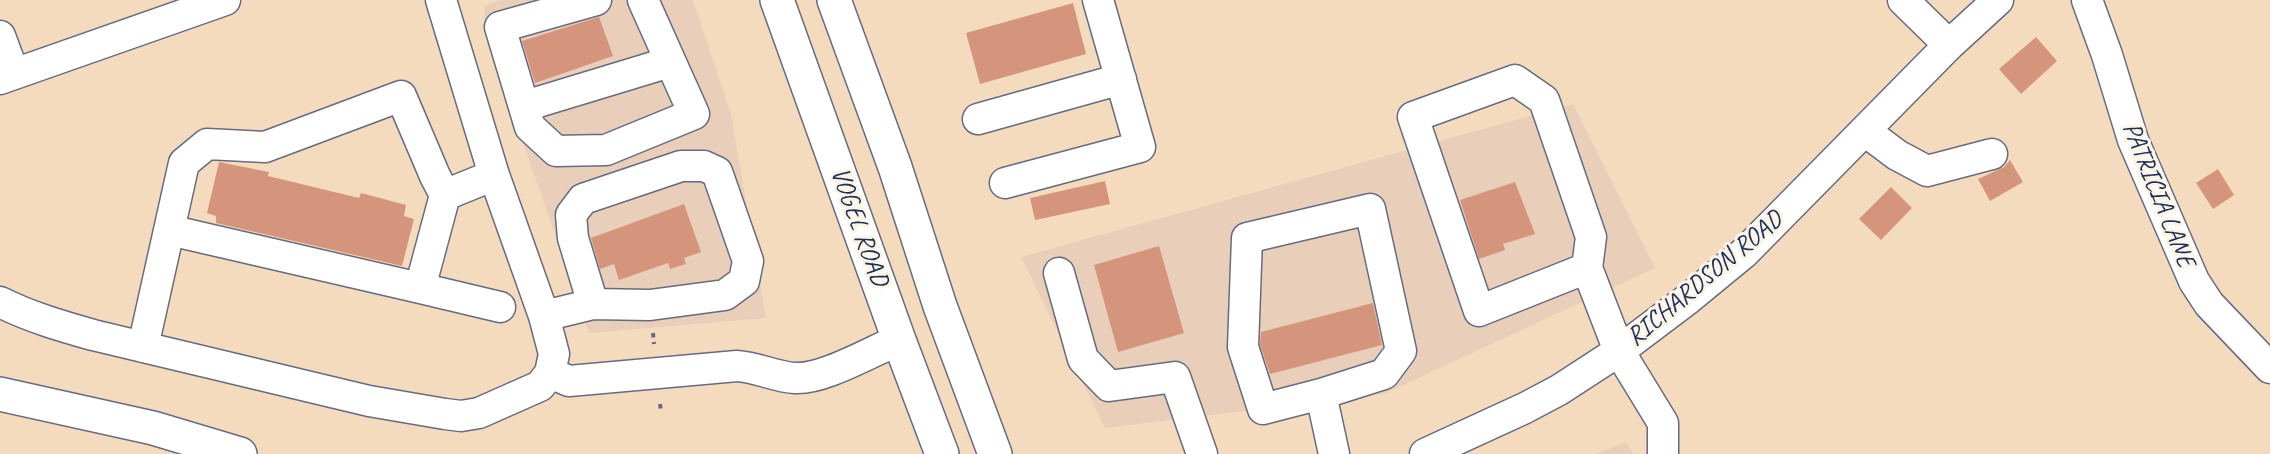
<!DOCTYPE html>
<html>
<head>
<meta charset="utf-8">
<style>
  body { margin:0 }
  canvas { display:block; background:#f4dbbe }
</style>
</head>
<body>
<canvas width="2270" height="454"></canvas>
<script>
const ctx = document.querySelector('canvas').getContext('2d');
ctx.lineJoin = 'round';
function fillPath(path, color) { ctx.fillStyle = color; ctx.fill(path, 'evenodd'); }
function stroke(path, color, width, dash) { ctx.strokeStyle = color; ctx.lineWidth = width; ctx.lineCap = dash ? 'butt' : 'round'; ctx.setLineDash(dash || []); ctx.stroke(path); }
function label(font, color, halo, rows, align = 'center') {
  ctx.font = font + ' Caveat,sans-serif'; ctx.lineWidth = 6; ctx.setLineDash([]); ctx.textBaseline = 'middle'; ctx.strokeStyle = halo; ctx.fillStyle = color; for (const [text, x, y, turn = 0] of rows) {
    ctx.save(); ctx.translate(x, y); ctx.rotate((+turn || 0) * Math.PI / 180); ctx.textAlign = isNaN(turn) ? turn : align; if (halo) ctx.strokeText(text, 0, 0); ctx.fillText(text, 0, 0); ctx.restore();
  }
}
const built = new Path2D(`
  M 500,0 L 693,0 L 731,114 L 766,318 L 589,333 L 484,30 L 485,6 Z
  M 1573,104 L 1655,268 L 1384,394 L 1105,428 L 1021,257 Z
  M 1626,442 L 1634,454 L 1596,454 Z`);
const building = new Path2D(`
  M 1073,3 L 1086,54 L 980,84 L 966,33 Z
  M 599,17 L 613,56 L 535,83 L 522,41 Z
  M 2036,37 L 2057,61 L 2021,94 L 1999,69 Z
  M 2010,160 L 2023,182 L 1990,201 L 1978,179 L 2004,167 Z
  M 219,162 L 269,172 L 268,176 L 359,198 L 361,193 L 406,205 L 404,216 L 414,219 L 402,266 L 216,223 L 216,216 L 207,213 Z
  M 2218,169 L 2234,195 L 2213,209 L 2196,183 Z
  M 1105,181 L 1110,204 L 1035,220 L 1030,198 Z
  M 1515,182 L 1535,234 L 1503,244 L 1505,250 L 1479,259 L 1460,200 Z
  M 1891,187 L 1912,208 L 1881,240 L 1859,219 Z
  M 684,204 L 701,252 L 684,258 L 686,264 L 670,269 L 668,263 L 619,280 L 614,264 L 600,269 L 591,238 Z
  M 1159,246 L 1184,333 L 1118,352 L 1094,265 Z
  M 1373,303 L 1382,345 L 1270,374 L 1260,345 L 1261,332 Z`);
const path = new Path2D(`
  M 653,333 L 654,344
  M 660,404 L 661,411`);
const minor = new Path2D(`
  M 596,0 L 500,27 L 530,127 L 556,151 L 606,150 L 694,114 L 643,0
  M 1903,0 L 1949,45
  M 2087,0 L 2107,55 L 2133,140 L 2194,281 L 2209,304 L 2270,368
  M 0,36 L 14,74
  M 0,79 L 225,0
  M 525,106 L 670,62
  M 978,119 L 1121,79
  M 1865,131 L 1897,155 L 1927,171 L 1992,154
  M 1005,183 L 1140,147 L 1098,0
  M 445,195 L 494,175
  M 1370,209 L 1401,351 L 1384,374 L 1321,394 L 1263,409 L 1243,347 L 1247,238 Z
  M 169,230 L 420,288
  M 1587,268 L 1591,237 L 1544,100 L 1515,80 L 1413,117 L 1479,311 L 1587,268 L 1619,351 L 1663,423 L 1663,454
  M 1059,273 L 1083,359 L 1109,386 L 1175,377 L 1202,454
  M 0,302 C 30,317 61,326 93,335 L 369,401 L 445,414 L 461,416 L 479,413 L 540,386 L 550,373 L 554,354 L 544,316 L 494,175 L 441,0
  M 544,316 L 593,304 L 650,305 L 725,295 L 744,281 L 748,261 L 717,172 L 704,166 L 681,166 L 583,199 L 571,215 L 573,238 L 593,304
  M 143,347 L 184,163 L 207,144 L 265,147 L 401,96 L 435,176 L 445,195 L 420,288 L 500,307
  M 550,373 L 569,381 L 737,366 C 757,367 775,377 795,378 C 823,380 872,351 899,340
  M 1321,394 L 1334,454
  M 1425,454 L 1525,408 L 1559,390 L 1619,351 L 1688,299 L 1744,253 L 1949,45 L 1998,0`);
const major = new Path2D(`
  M 777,0 L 899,340 L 942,454
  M 834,0 L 895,167 L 940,306 L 995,454`);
const highway = new Path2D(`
  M 0,394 L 153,428 L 240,454`);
const streetNames = [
  ["PATRICIA LANE",2158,195,68],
  ["VOGEL ROAD",859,227,70],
  ["RICHARDSON ROAD",1705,279,-40]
];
fillPath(built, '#e9ceba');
fillPath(building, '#d5957d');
stroke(minor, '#676b80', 33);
stroke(major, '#676b80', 36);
stroke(highway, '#676b80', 36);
stroke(path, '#676b80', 4, [4.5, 4.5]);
stroke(minor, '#fff', 30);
stroke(major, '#fff', 33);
stroke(highway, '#fff', 33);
label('26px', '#1b2f5e', '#fcf5e5', streetNames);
</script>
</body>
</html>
